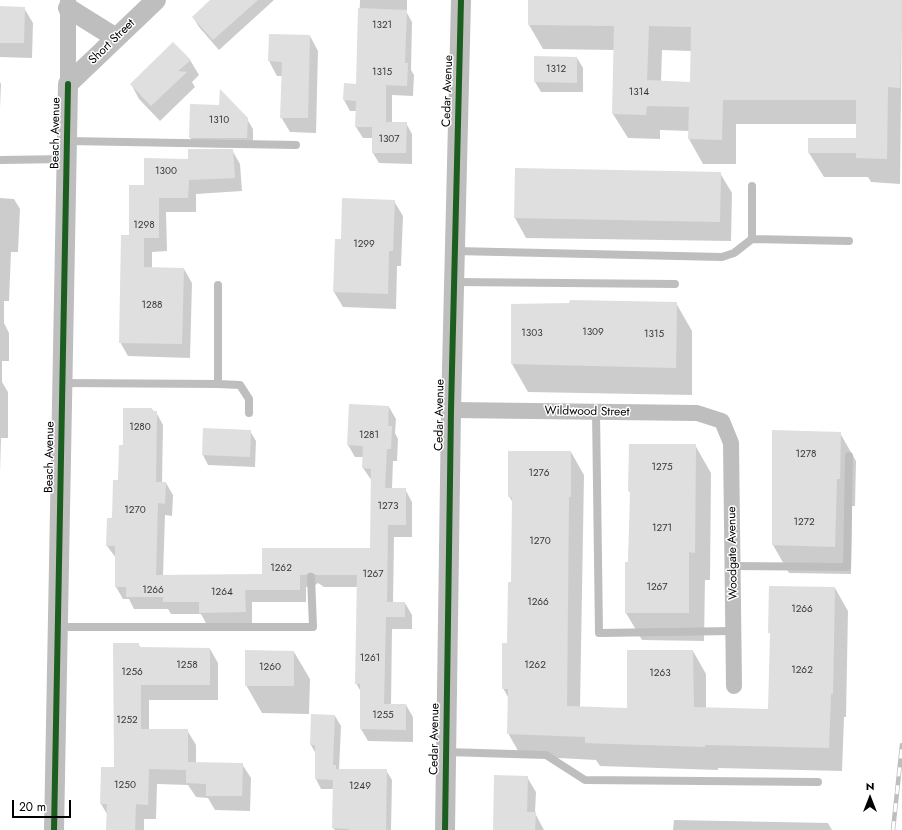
<!DOCTYPE html>
<html>
<head>
<meta charset="utf-8">
<style>
  body { margin:0 }
  #map { position:relative; width:902px; height:830px; overflow:hidden; background:#fff; font-family:Jost,sans-serif }
  canvas { display:block }
  .north { position:absolute; left:850px; top:778px; width:40px; height:40px; -webkit-text-stroke:3px #fff; paint-order:stroke; rotate:0deg; font-size:11px; font-weight:700; line-height:16px; text-align:center; color:#000 }
  .north::after { content:''; display:block; margin:auto; width:14px; height:18px; background:#000; clip-path:polygon(50% 0,100% 100%,50% 72%,0 100%) }
  .scale { position:absolute; left:12px; top:800px; width:59px; height:18px; box-sizing:border-box; border:2px solid #000; border-top:0; padding-left:5px; font-size:12px; line-height:14px; white-space:nowrap; color:#000; -webkit-text-stroke:3px #fff; paint-order:stroke }
</style>
</head>
<body>
<div id="map">
<canvas width="902" height="830"></canvas>
<div class="north">N</div>
<div class="scale">20 m</div>
</div>
<script>
const ctx = document.querySelector('canvas').getContext('2d');
ctx.lineJoin = 'round';
function fillPath(path, color) { ctx.fillStyle = color; ctx.fill(path, 'evenodd'); }
function stroke(path, color, width, dash) { ctx.strokeStyle = color; ctx.lineWidth = width; ctx.lineCap = dash ? 'butt' : 'round'; ctx.setLineDash(dash || []); ctx.stroke(path); }
function label(font, color, halo, rows, align = 'center') {
  ctx.font = font + ' Jost,sans-serif'; ctx.lineWidth = 3; ctx.setLineDash([]); ctx.textBaseline = 'middle'; ctx.strokeStyle = halo; ctx.fillStyle = color; for (const [text, x, y, turn = 0] of rows) {
    ctx.save(); ctx.translate(x, y); ctx.rotate((+turn || 0) * Math.PI / 180); ctx.textAlign = isNaN(turn) ? turn : align; if (halo) ctx.strokeText(text, 0, 0); ctx.fillText(text, 0, 0); ctx.restore();
  }
}
const shadow = new Path2D(`
  M 212,0 L 274,0 L 219,50 L 199,27 L 193,17 Z
  M 360,0 L 407,0 L 407,13 L 412,22 L 411,70 L 414,75 L 413,96 L 392,95 L 392,123 L 406,123 L 412,134 L 412,164 L 379,163 L 373,153 L 373,138 L 363,138 L 356,127 L 356,111 L 350,111 L 344,100 L 345,84 L 357,85 Z
  M 529,0 L 902,0 L 900,184 L 871,182 L 868,177 L 824,177 L 809,153 L 857,139 L 857,124 L 736,124 L 736,164 L 703,164 L 689,139 L 690,131 L 660,130 L 660,139 L 628,138 L 613,114 L 615,50 L 543,49 L 529,25 ZM 662,50 L 691,51 L 691,83 L 661,82 Z
  M 0,7 L 24,8 L 33,23 L 32,58 L 0,57 Z
  M 270,35 L 310,36 L 318,51 L 316,133 L 290,132 L 281,117 L 282,76 L 277,76 L 269,61 Z
  M 577,58 L 583,68 L 583,92 L 541,92 L 535,82 Z
  M 190,60 L 199,75 L 192,82 L 195,87 L 160,121 L 139,99 L 131,84 Z
  M 0,82 L 1,84 L 0,108 Z
  M 247,119 L 253,129 L 253,148 L 195,147 L 190,137 Z
  M 232,150 L 240,164 L 242,191 L 196,194 L 196,212 L 166,212 L 167,251 L 152,252 L 152,268 L 184,269 L 192,283 L 190,358 L 128,356 L 120,342 L 130,236 L 145,186 L 189,160 Z
  M 720,173 L 732,193 L 731,241 L 526,238 L 515,218 Z
  M 0,198 L 14,199 L 20,209 L 18,252 L 11,252 L 9,301 L 4,301 L 4,323 L 9,333 L 9,361 L 2,361 L 2,382 L 8,392 L 8,438 L 1,438 L 0,472 Z
  M 394,201 L 403,216 L 401,266 L 397,266 L 396,309 L 343,307 L 334,292 Z
  M 676,303 L 692,331 L 692,395 L 528,392 L 512,364 L 570,304 Z
  M 389,407 L 396,419 L 395,433 L 398,439 L 397,461 L 393,461 L 392,489 L 405,489 L 412,502 L 412,537 L 394,537 L 393,603 L 405,603 L 412,615 L 412,629 L 392,629 L 391,705 L 406,705 L 413,717 L 413,742 L 368,741 L 361,729 L 361,692 L 356,683 L 358,587 L 324,587 L 318,583 L 313,587 L 306,587 L 306,602 L 252,602 L 252,624 L 207,625 L 201,614 L 171,614 L 168,609 L 134,609 L 129,599 L 123,599 L 116,587 L 116,558 L 107,546 L 124,446 L 152,409 L 154,412 L 156,412 L 163,425 L 162,483 L 166,483 L 173,495 L 172,516 L 165,515 L 163,576 L 263,575 L 371,549 L 372,481 L 363,468 L 364,457 L 355,457 L 348,445 Z
  M 250,431 L 256,441 L 255,467 L 208,465 L 203,455 Z
  M 773,432 L 840,433 L 856,461 L 855,506 L 852,506 L 851,574 L 789,573 L 773,545 Z
  M 695,445 L 711,473 L 710,580 L 705,580 L 704,641 L 642,640 L 626,613 L 631,495 L 629,491 Z
  M 571,452 L 584,475 L 580,707 L 628,709 L 693,651 L 706,674 L 706,708 L 769,710 L 771,636 L 769,632 L 835,588 L 848,611 L 846,717 L 844,717 L 842,771 L 718,768 L 718,770 L 600,766 L 596,760 L 521,756 L 508,733 L 509,699 L 503,688 L 508,644 L 512,583 L 513,503 L 509,496 Z
  M 138,644 L 141,648 L 210,649 L 218,663 L 218,700 L 149,700 L 149,730 L 187,730 L 196,745 L 196,763 L 242,764 L 251,778 L 250,811 L 215,810 L 208,798 L 196,797 L 188,785 L 157,784 L 156,819 L 144,819 L 144,830 L 107,830 L 107,814 L 101,804 L 115,768 Z
  M 294,652 L 310,679 L 309,714 L 262,713 L 246,685 Z
  M 335,716 L 341,726 L 339,770 L 386,770 L 392,780 L 391,830 L 335,830 L 333,828 L 334,789 L 321,789 L 316,779 L 316,754 L 311,745 Z
  M 527,777 L 536,792 L 535,813 L 544,830 L 494,830 Z
  M 674,820 L 828,823 L 832,830 L 673,830 Z`);
const building = new Path2D(`
  M 210,0 L 258,0 L 213,40 L 192,17 Z
  M 528,0 L 902,0 L 900,88 L 888,87 L 887,159 L 856,158 L 856,153 L 808,153 L 808,138 L 856,138 L 856,100 L 723,100 L 722,140 L 688,139 L 689,107 L 647,106 L 646,115 L 612,114 L 614,26 L 528,25 ZM 649,26 L 691,27 L 690,82 L 647,80 Z
  M 0,6 L 25,7 L 24,43 L 0,43 Z
  M 358,8 L 407,10 L 405,63 L 408,63 L 407,86 L 386,85 L 386,122 L 407,122 L 406,153 L 372,153 L 372,127 L 355,127 L 356,101 L 343,100 L 344,83 L 356,84 Z
  M 269,34 L 310,35 L 308,118 L 280,118 L 282,62 L 268,61 Z
  M 173,42 L 191,60 L 178,71 L 187,72 L 151,106 L 130,84 Z
  M 534,56 L 577,57 L 577,83 L 534,82 Z
  M 220,89 L 248,118 L 247,138 L 189,138 L 190,104 L 219,105 Z
  M 188,149 L 233,149 L 235,178 L 189,180 L 188,198 L 159,198 L 159,238 L 144,238 L 144,267 L 184,268 L 182,344 L 119,343 L 121,235 L 129,235 L 129,185 L 144,185 L 144,158 L 188,159 Z
  M 515,168 L 721,172 L 720,222 L 514,218 Z
  M 342,198 L 395,200 L 393,251 L 389,251 L 388,294 L 333,292 L 335,239 L 341,239 Z
  M 570,300 L 677,302 L 676,368 L 511,364 L 511,304 L 569,303 Z
  M 349,404 L 389,406 L 388,426 L 392,426 L 391,449 L 387,449 L 385,488 L 406,488 L 406,525 L 388,525 L 387,602 L 405,602 L 405,617 L 386,617 L 384,704 L 406,704 L 406,730 L 360,729 L 360,684 L 355,684 L 357,575 L 316,575 L 310,572 L 306,575 L 300,575 L 300,590 L 245,590 L 246,612 L 199,613 L 199,602 L 163,602 L 163,597 L 126,597 L 126,587 L 115,587 L 115,546 L 106,546 L 107,518 L 112,518 L 113,480 L 118,480 L 119,445 L 123,445 L 123,408 L 152,408 L 152,411 L 157,411 L 156,482 L 166,482 L 165,504 L 158,503 L 156,575 L 262,574 L 262,548 L 370,548 L 371,469 L 362,468 L 363,446 L 347,445 Z
  M 203,428 L 251,430 L 250,457 L 202,455 Z
  M 772,430 L 841,432 L 840,479 L 837,479 L 835,547 L 772,545 Z
  M 629,444 L 696,444 L 695,553 L 689,552 L 689,613 L 625,613 L 625,562 L 628,562 L 630,491 L 628,491 Z
  M 508,451 L 571,451 L 571,497 L 569,497 L 567,706 L 627,708 L 627,650 L 693,650 L 694,707 L 768,709 L 770,633 L 768,633 L 769,586 L 835,587 L 833,694 L 831,694 L 829,748 L 705,745 L 705,747 L 585,743 L 585,737 L 507,734 L 508,689 L 502,689 L 502,643 L 507,643 L 508,582 L 511,582 L 512,497 L 508,497 Z
  M 113,643 L 139,643 L 139,647 L 210,648 L 210,685 L 141,685 L 141,729 L 188,729 L 188,762 L 243,763 L 242,796 L 206,796 L 206,784 L 186,783 L 186,770 L 149,769 L 148,805 L 136,804 L 135,830 L 106,830 L 107,804 L 100,804 L 101,767 L 114,767 Z
  M 245,650 L 294,651 L 294,686 L 245,686 Z
  M 311,714 L 335,715 L 333,765 L 336,765 L 336,769 L 387,769 L 386,830 L 349,830 L 349,829 L 332,828 L 333,780 L 315,779 L 315,745 L 310,745 Z
  M 494,775 L 528,776 L 527,812 L 536,812 L 535,830 L 493,830 Z`);
const service = new Path2D(`
  M 68,141 L 296,145
  M 0,160 L 67,159
  M 752,239 L 849,241
  M 455,251 L 722,257 L 734,253 L 752,239 L 752,186
  M 454,282 L 675,284
  M 63,383 L 218,384 L 218,285
  M 218,384 L 240,385 L 249,399 L 249,413
  M 596,412 L 599,633 L 733,631
  M 733,566 L 847,567 L 849,456
  M 58,627 L 313,627 L 311,577
  M 446,752 L 546,755 L 585,780 L 818,782`);
const minor = new Path2D(`
  M 68,84 L 68,0
  M 451,410 L 697,413 L 722,421 L 731,443 L 734,686`);
const tertiary = new Path2D(`
  M 68,8 L 116,38
  M 54,830 L 68,84 L 156,0
  M 445,830 L 451,410 L 461,0`);
const rail = new Path2D(`
  M 893,830 L 902,745`);
const cycleway = new Path2D(`
  M 54,830 L 68,84
  M 445,830 L 451,410 L 461,0`);
const numberNames = [
  ["1321",382,26],
  ["1312",556,70],
  ["1315",382,73],
  ["1314",639,93],
  ["1310",219,121],
  ["1307",389,140],
  ["1300",166,172],
  ["1298",144,226],
  ["1299",364,245],
  ["1288",152,306],
  ["1309",593,333],
  ["1303",532,334],
  ["1315",654,335],
  ["1280",140,428],
  ["1281",369,436],
  ["1278",806,455],
  ["1275",662,468],
  ["1276",539,474],
  ["1273",388,507],
  ["1270",135,511],
  ["1272",804,523],
  ["1271",662,529],
  ["1270",540,542],
  ["1262",281,569],
  ["1267",373,575],
  ["1267",657,588],
  ["1266",153,591],
  ["1264",222,593],
  ["1266",538,603],
  ["1266",802,610],
  ["1261",370,659],
  ["1258",187,666],
  ["1262",535,666],
  ["1260",270,668],
  ["1262",802,671],
  ["1256",132,673],
  ["1263",660,674],
  ["1255",383,716],
  ["1252",127,721],
  ["1250",125,786],
  ["1249",360,787]
];
const streetNames = [
  ["Short Street",112,42,-44],
  ["Cedar Avenue",448,91,-88],
  ["Beach Avenue",56,133,-89],
  ["Wildwood Street",587,412,1],
  ["Cedar Avenue",440,415,-89],
  ["Beach Avenue",50,457,-89],
  ["Woodgate Avenue",733,553,-91],
  ["Cedar Avenue",435,739,-89]
];
fillPath(shadow, '#0003');
fillPath(building, '#dfdfdf');
stroke(service, '#bebebe', 8);
stroke(minor, '#bebebe', 16);
stroke(tertiary, '#bebebe', 20);
stroke(rail, '#bebebe', 4.5);
stroke(rail, '#fff', 3, [9]);
stroke(cycleway, '#1b5e20', 6);
label('10px', '#383838', null, numberNames);
label('12px', '#000', '#fff', streetNames);
</script>
</body>
</html>
